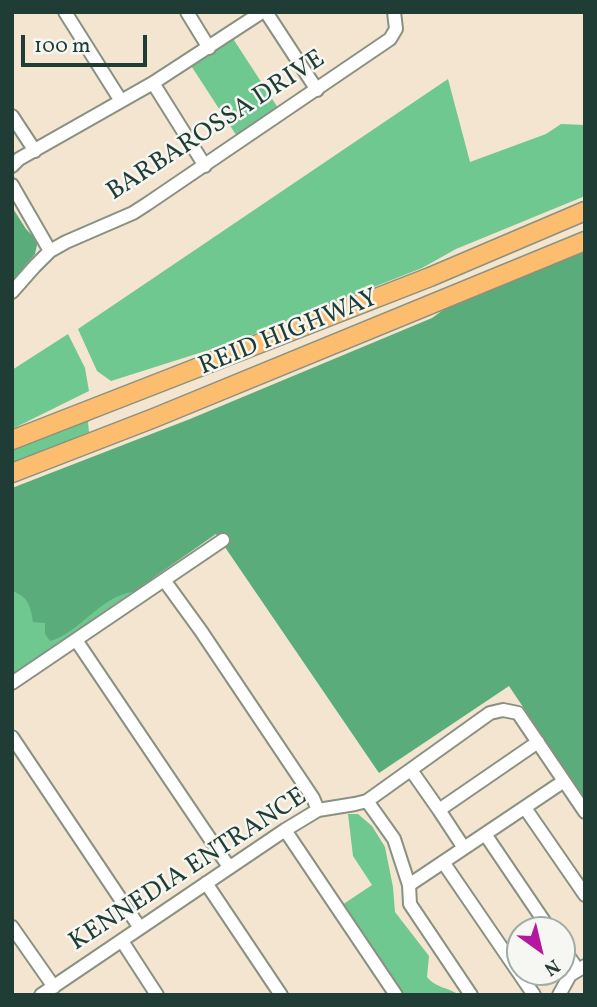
<!DOCTYPE html>
<html>
<head>
<meta charset="utf-8">
<style>
  body { margin:0 }
  #map { position:relative; width:597px; height:1007px; overflow:hidden; background:#f3e5cf; font-family:Vollkorn,serif }
  canvas { display:block }
  .frame { position:absolute; inset:0; border:14px solid #1f3d34; pointer-events:none }
  .north { position:absolute; left:506px; top:916px; width:70px; height:70px; box-sizing:border-box; background:#f6f6f2; border:2px solid #a0aca6; border-radius:50%; rotate:146deg; font-size:19px; font-weight:700; line-height:28px; text-align:center; color:#1f3d34 }
  .north::after { content:''; display:block; margin:auto; width:24px; height:32px; background:#b5179e; clip-path:polygon(50% 0,100% 100%,50% 72%,0 100%) }
  .scale { position:absolute; left:21px; top:35px; width:126px; height:32px; box-sizing:border-box; border:4px solid #1f3d34; border-top:0; padding-left:9px; font-size:21px; line-height:24px; white-space:nowrap; color:#1f3d34; -webkit-text-stroke:5px #f6f6f2; paint-order:stroke }
</style>
</head>
<body>
<div id="map">
<canvas width="597" height="1007"></canvas>
<div class="frame"></div>
<div class="north">N</div>
<div class="scale">100 m</div>
</div>
<script>
const ctx = document.querySelector('canvas').getContext('2d');
ctx.lineJoin = 'round';
function fillPath(path, color) { ctx.fillStyle = color; ctx.fill(path, 'evenodd'); }
function stroke(path, color, width, dash) { ctx.strokeStyle = color; ctx.lineWidth = width; ctx.lineCap = dash ? 'butt' : 'round'; ctx.setLineDash(dash || []); ctx.stroke(path); }
function label(font, color, halo, rows, align = 'center') {
  ctx.font = font + ' Vollkorn,serif'; ctx.lineWidth = 5; ctx.setLineDash([]); ctx.textBaseline = 'middle'; ctx.strokeStyle = halo; ctx.fillStyle = color; for (const [text, x, y, turn = 0] of rows) {
    ctx.save(); ctx.translate(x, y); ctx.rotate((+turn || 0) * Math.PI / 180); ctx.textAlign = isNaN(turn) ? turn : align; if (halo) ctx.strokeText(text, 0, 0); ctx.fillText(text, 0, 0); ctx.restore();
  }
}
const green = new Path2D(`
  M 230,34 L 282,114 L 240,141 L 188,61 Z
  M 448,79 L 470,162 L 546,134 L 561,124 L 585,125 L 585,196 L 456,249 L 422,268 L 234,342 L 111,381 L 97,371 L 78,329 Z
  M 68,334 L 85,368 L 89,391 L 12,429 L 12,370 Z
  M 93,415 L 88,422 L 89,432 L 12,466 L 12,448 Z
  M 12,551 L 153,578 L 12,675 Z
  M 348,814 L 358,814 L 372,826 L 385,847 L 393,887 L 395,912 L 429,956 L 427,977 C 434,987 449,988 460,995 L 399,995 L 342,905 L 372,885 L 353,856 Z`);
const forest = new Path2D(`
  M 12,207 L 26,229 L 36,239 L 37,245 L 35,254 L 12,281 Z
  M 585,246 L 585,800 L 509,686 L 379,773 L 216,534 L 133,592 C 100,596 80,633 50,641 L 45,634 L 45,623 L 33,622 C 31,607 28,596 12,591 L 12,488 L 190,419 L 432,318 L 446,308 Z`);
const minor = new Path2D(`
  M 65,12 L 121,101
  M 187,12 L 209,48
  M 266,12 L 317,90
  M 153,83 L 205,166
  M 12,116 L 35,151
  M 12,166 L 19,159 L 153,83 L 262,12
  M 12,185 L 50,251
  M 12,292 L 35,266 L 50,251 L 66,242 L 133,213 L 147,204 L 390,39 L 396,29 L 394,12
  M 164,580 L 201,631 L 313,798 L 318,810
  M 76,640 L 229,867
  M 12,683 L 223,540
  M 12,737 L 140,928
  M 411,770 L 439,810 L 464,848
  M 367,801 L 394,839 L 409,885 L 410,904 L 471,995
  M 525,808 L 585,895
  M 439,810 L 538,742
  M 285,830 L 396,995
  M 485,834 L 550,930
  M 443,862 L 534,995
  M 206,883 L 281,995
  M 409,885 L 564,781
  M 12,927 L 54,987
  M 122,941 L 157,995
  M 562,947 L 578,970
  M 41,995 L 285,830 L 318,810 L 355,804 L 367,801 L 490,713 L 503,710 L 518,713 L 585,812
  M 559,995 L 570,975 L 585,966`);
const highway = new Path2D(`
  M 12,440 L 430,277 L 585,211
  M 12,473 L 154,418 L 585,241`);
const streetNames = [
  ["BARBAROSSA DRIVE",217,127,-33],
  ["REID HIGHWAY",289,334,-22],
  ["KENNEDIA ENTRANCE",189,871,-33]
];
fillPath(green, '#6ec88f');
fillPath(forest, '#5aac7a');
stroke(minor, '#899182', 16);
stroke(highway, '#899182', 21);
stroke(minor, '#fff', 12);
stroke(highway, '#fcbd6e', 18);
label('26px', '#1f3d34', '#f6f6f2', streetNames);
</script>
</body>
</html>
